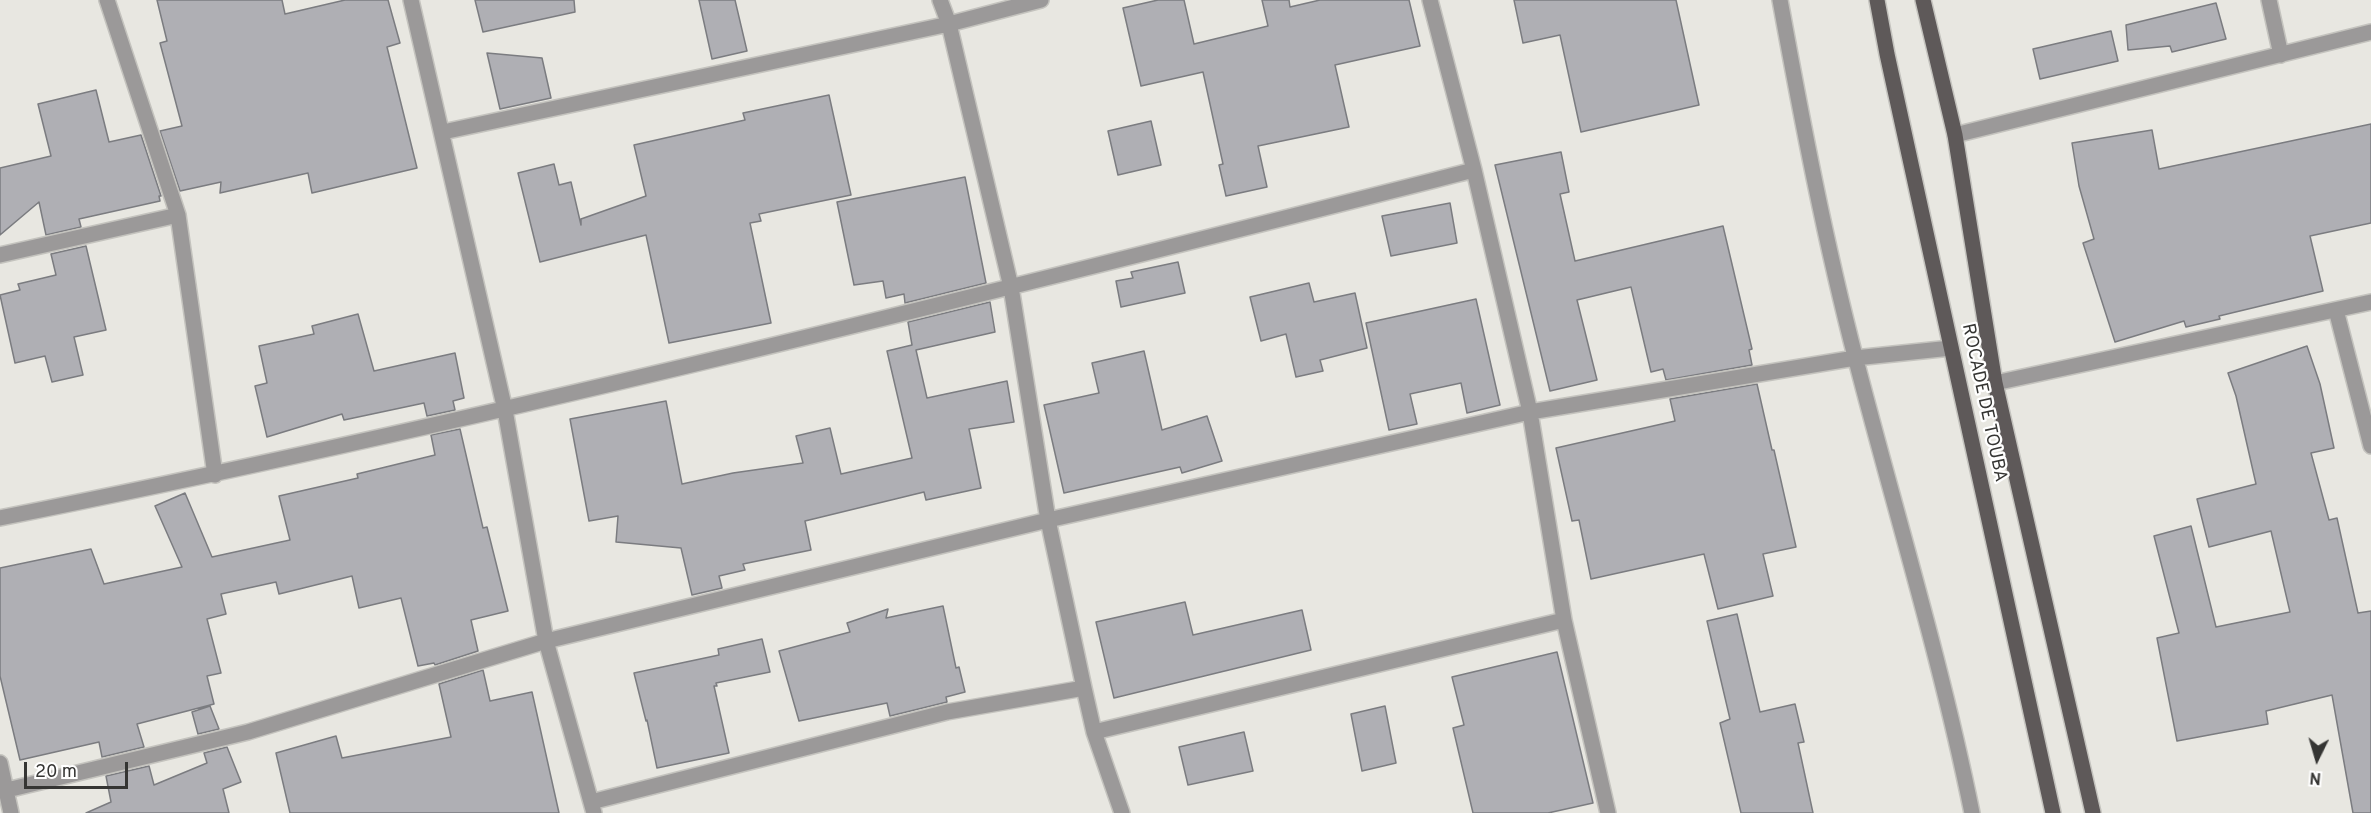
<!DOCTYPE html>
<html>
<head>
<meta charset="utf-8">
<style>
  body { margin:0 }
  #map { position:relative; width:2371px; height:813px; overflow:hidden; background:#e8e7e1; font-family:Overpass,sans-serif }
  canvas { display:block }
  .north { position:absolute; left:2287px; top:729px; width:60px; height:60px; -webkit-text-stroke:4px #fff; paint-order:stroke; rotate:185deg; font-size:16px; font-weight:700; line-height:24px; text-align:center; color:#353533 }
  .north::after { content:''; display:block; margin:auto; width:21px; height:27px; background:#353533; clip-path:polygon(50% 0,100% 100%,50% 72%,0 100%) }
  .scale { position:absolute; left:24px; top:762px; width:104px; height:27px; box-sizing:border-box; border:3px solid #353533; border-top:0; padding-left:8px; font-size:18px; line-height:21px; white-space:nowrap; color:#353533; -webkit-text-stroke:4px #fff; paint-order:stroke }
</style>
</head>
<body>
<div id="map">
<canvas width="2371" height="813"></canvas>
<div class="north">N</div>
<div class="scale">20 m</div>
</div>
<script>
const ctx = document.querySelector('canvas').getContext('2d');
ctx.lineJoin = 'round';
function fillPath(path, color) { ctx.fillStyle = color; ctx.fill(path, 'evenodd'); }
function stroke(path, color, width, dash) { ctx.strokeStyle = color; ctx.lineWidth = width; ctx.lineCap = dash ? 'butt' : 'round'; ctx.setLineDash(dash || []); ctx.stroke(path); }
function label(font, color, halo, rows, align = 'center') {
  ctx.font = font + ' Overpass,sans-serif'; ctx.lineWidth = 4.5; ctx.setLineDash([]); ctx.textBaseline = 'middle'; ctx.strokeStyle = halo; ctx.fillStyle = color; for (const [text, x, y, turn = 0] of rows) {
    ctx.save(); ctx.translate(x, y); ctx.rotate((+turn || 0) * Math.PI / 180); ctx.textAlign = isNaN(turn) ? turn : align; if (halo) ctx.strokeText(text, 0, 0); ctx.fillText(text, 0, 0); ctx.restore();
  }
}
const building = new Path2D(`
  M 157,0 L 282,0 L 285,14 L 345,0 L 388,0 L 400,43 L 387,47 L 417,168 L 312,193 L 308,173 L 220,193 L 221,182 L 180,191 L 160,131 L 182,126 L 160,43 L 167,41 Z
  M 475,0 L 574,0 L 575,12 L 483,32 Z
  M 699,0 L 735,0 L 747,51 L 712,59 Z
  M 1158,0 L 1184,0 L 1194,44 L 1268,26 L 1262,0 L 1289,0 L 1290,7 L 1320,0 L 1409,0 L 1420,46 L 1335,65 L 1349,127 L 1258,146 L 1267,187 L 1226,196 L 1219,165 L 1223,164 L 1203,72 L 1141,86 L 1123,8 Z
  M 1514,0 L 1676,0 L 1699,105 L 1581,132 L 1560,35 L 1523,43 Z
  M 2216,3 L 2226,39 L 2172,52 L 2170,46 L 2128,50 L 2126,25 Z
  M 2111,31 L 2118,61 L 2040,79 L 2033,49 Z
  M 487,53 L 542,58 L 551,98 L 500,109 Z
  M 96,90 L 109,142 L 141,135 L 161,196 L 159,196 L 160,201 L 79,219 L 81,227 L 46,235 L 39,202 L 0,235 L 0,168 L 51,156 L 38,104 Z
  M 829,95 L 851,195 L 759,214 L 761,221 L 750,223 L 771,323 L 669,343 L 646,235 L 540,262 L 518,173 L 554,164 L 559,185 L 571,182 L 581,225 L 581,219 L 646,196 L 634,145 L 745,120 L 743,113 Z
  M 1151,121 L 1161,165 L 1118,175 L 1108,131 Z
  M 2371,124 L 2371,223 L 2310,236 L 2323,291 L 2219,316 L 2220,319 L 2186,327 L 2184,321 L 2115,342 L 2083,243 L 2094,239 L 2079,186 L 2072,143 L 2152,130 L 2159,169 Z
  M 1561,152 L 1569,192 L 1560,194 L 1575,261 L 1723,226 L 1752,349 L 1749,350 L 1752,365 L 1666,380 L 1663,369 L 1651,372 L 1631,287 L 1577,300 L 1597,380 L 1550,391 L 1495,165 Z
  M 965,177 L 986,283 L 905,303 L 904,294 L 886,298 L 883,281 L 854,285 L 837,202 Z
  M 1450,203 L 1457,243 L 1391,256 L 1382,216 Z
  M 86,246 L 106,330 L 74,337 L 83,375 L 52,382 L 45,356 L 15,363 L 0,295 L 20,290 L 18,284 L 56,275 L 51,254 Z
  M 1178,262 L 1185,293 L 1121,307 L 1116,281 L 1133,278 L 1131,272 Z
  M 1309,283 L 1314,302 L 1355,293 L 1367,348 L 1320,360 L 1323,371 L 1296,377 L 1286,334 L 1261,341 L 1250,297 Z
  M 1476,299 L 1500,405 L 1467,413 L 1461,383 L 1410,394 L 1417,424 L 1389,430 L 1366,323 Z
  M 990,302 L 995,332 L 916,350 L 927,398 L 1007,381 L 1014,422 L 969,429 L 981,488 L 926,500 L 924,492 L 805,521 L 811,550 L 743,564 L 745,570 L 719,576 L 722,588 L 692,595 L 681,548 L 616,542 L 618,516 L 589,521 L 570,419 L 666,401 L 682,484 L 733,473 L 803,463 L 796,436 L 830,428 L 841,474 L 912,458 L 887,351 L 912,345 L 908,322 Z
  M 358,314 L 374,371 L 455,353 L 464,398 L 453,401 L 455,410 L 427,416 L 424,403 L 344,420 L 342,414 L 267,437 L 255,386 L 267,383 L 259,346 L 314,334 L 312,326 Z
  M 2307,346 L 2320,384 L 2334,448 L 2311,453 L 2329,520 L 2337,518 L 2358,613 L 2371,611 L 2371,813 L 2353,813 L 2332,695 L 2266,711 L 2268,724 L 2177,741 L 2157,638 L 2179,633 L 2154,536 L 2191,526 L 2216,627 L 2290,612 L 2271,531 L 2209,547 L 2197,499 L 2256,484 L 2236,396 L 2228,373 Z
  M 1144,351 L 1162,430 L 1207,416 L 1222,461 L 1182,473 L 1180,467 L 1064,493 L 1044,405 L 1099,393 L 1092,363 Z
  M 1757,384 L 1772,450 L 1774,450 L 1796,547 L 1763,554 L 1773,596 L 1718,609 L 1704,554 L 1591,579 L 1579,520 L 1572,521 L 1556,448 L 1675,421 L 1670,399 Z
  M 460,429 L 483,528 L 487,527 L 508,611 L 471,620 L 478,651 L 435,665 L 434,663 L 418,666 L 401,598 L 359,608 L 352,576 L 279,594 L 276,582 L 221,594 L 226,614 L 207,619 L 221,673 L 207,676 L 214,704 L 137,724 L 144,747 L 102,757 L 99,742 L 20,760 L 0,676 L 0,568 L 91,549 L 104,584 L 182,567 L 155,506 L 185,493 L 212,557 L 290,540 L 279,496 L 358,478 L 357,474 L 435,455 L 431,435 Z
  M 1185,602 L 1193,635 L 1302,610 L 1311,650 L 1114,698 L 1096,622 Z
  M 943,606 L 956,668 L 959,667 L 965,692 L 946,697 L 947,702 L 890,716 L 887,703 L 799,721 L 779,651 L 850,632 L 847,623 L 888,609 L 886,618 Z
  M 1737,614 L 1760,712 L 1795,704 L 1804,742 L 1798,743 L 1813,813 L 1741,813 L 1720,723 L 1730,719 L 1707,621 Z
  M 762,639 L 770,672 L 716,683 L 717,686 L 714,686 L 729,753 L 657,768 L 647,720 L 646,721 L 634,673 L 719,655 L 718,649 Z
  M 1557,652 L 1593,803 L 1548,813 L 1473,813 L 1453,728 L 1464,725 L 1452,677 Z
  M 483,670 L 490,701 L 532,692 L 559,813 L 290,813 L 276,753 L 336,736 L 342,758 L 451,737 L 439,684 Z
  M 210,706 L 219,729 L 198,734 L 192,712 Z
  M 1385,706 L 1396,763 L 1362,771 L 1351,714 Z
  M 1244,732 L 1253,771 L 1188,785 L 1179,747 Z
  M 227,747 L 241,782 L 223,789 L 229,813 L 86,813 L 111,802 L 106,776 L 149,766 L 154,785 L 207,763 L 204,753 Z`);
const minor = new Path2D(`
  M 107,0 L 178,215 L 215,475
  M 411,0 L 505,410 L 546,641 L 594,813
  M 940,0 L 949,24 L 1011,287 L 1048,520 L 1084,688 L 1094,732 L 1122,813
  M 1430,0 L 1474,170 L 1530,412 L 1564,620 L 1608,813
  M 1780,0 C 1802,121 1825,241 1856,360 C 1895,511 1941,660 1972,813
  M 2269,0 L 2281,55
  M 443,132 L 949,24 L 1041,0
  M 1955,135 L 2371,32
  M 0,255 L 178,215
  M 2336,310 L 2371,446
  M 1995,383 L 2371,302
  M 0,518 C 495,419 985,294 1474,170
  M 1094,732 L 1564,620
  M 0,763 L 11,813
  M 7,790 L 248,732 L 546,641 L 1048,520 L 1530,412 L 1855,358 L 1951,348
  M 591,802 L 947,712 L 1084,688`);
const major = new Path2D(`
  M 1877,0 L 1887,54 L 2053,813
  M 1923,0 L 1955,135 L 1995,383 L 2093,813`);
const streetNames = [
  ["ROCADE DE TOUBA",1983,403,78]
];
fillPath(building, '#afafb4');
stroke(building, '#7b7c80', 1.5);
stroke(minor, '#c4c3be', 18);
stroke(major, '#c4c3be', 18);
stroke(minor, '#9b9999', 15);
stroke(major, '#5e5959', 15);
label('18px', '#353533', '#fff', streetNames);
</script>
</body>
</html>
